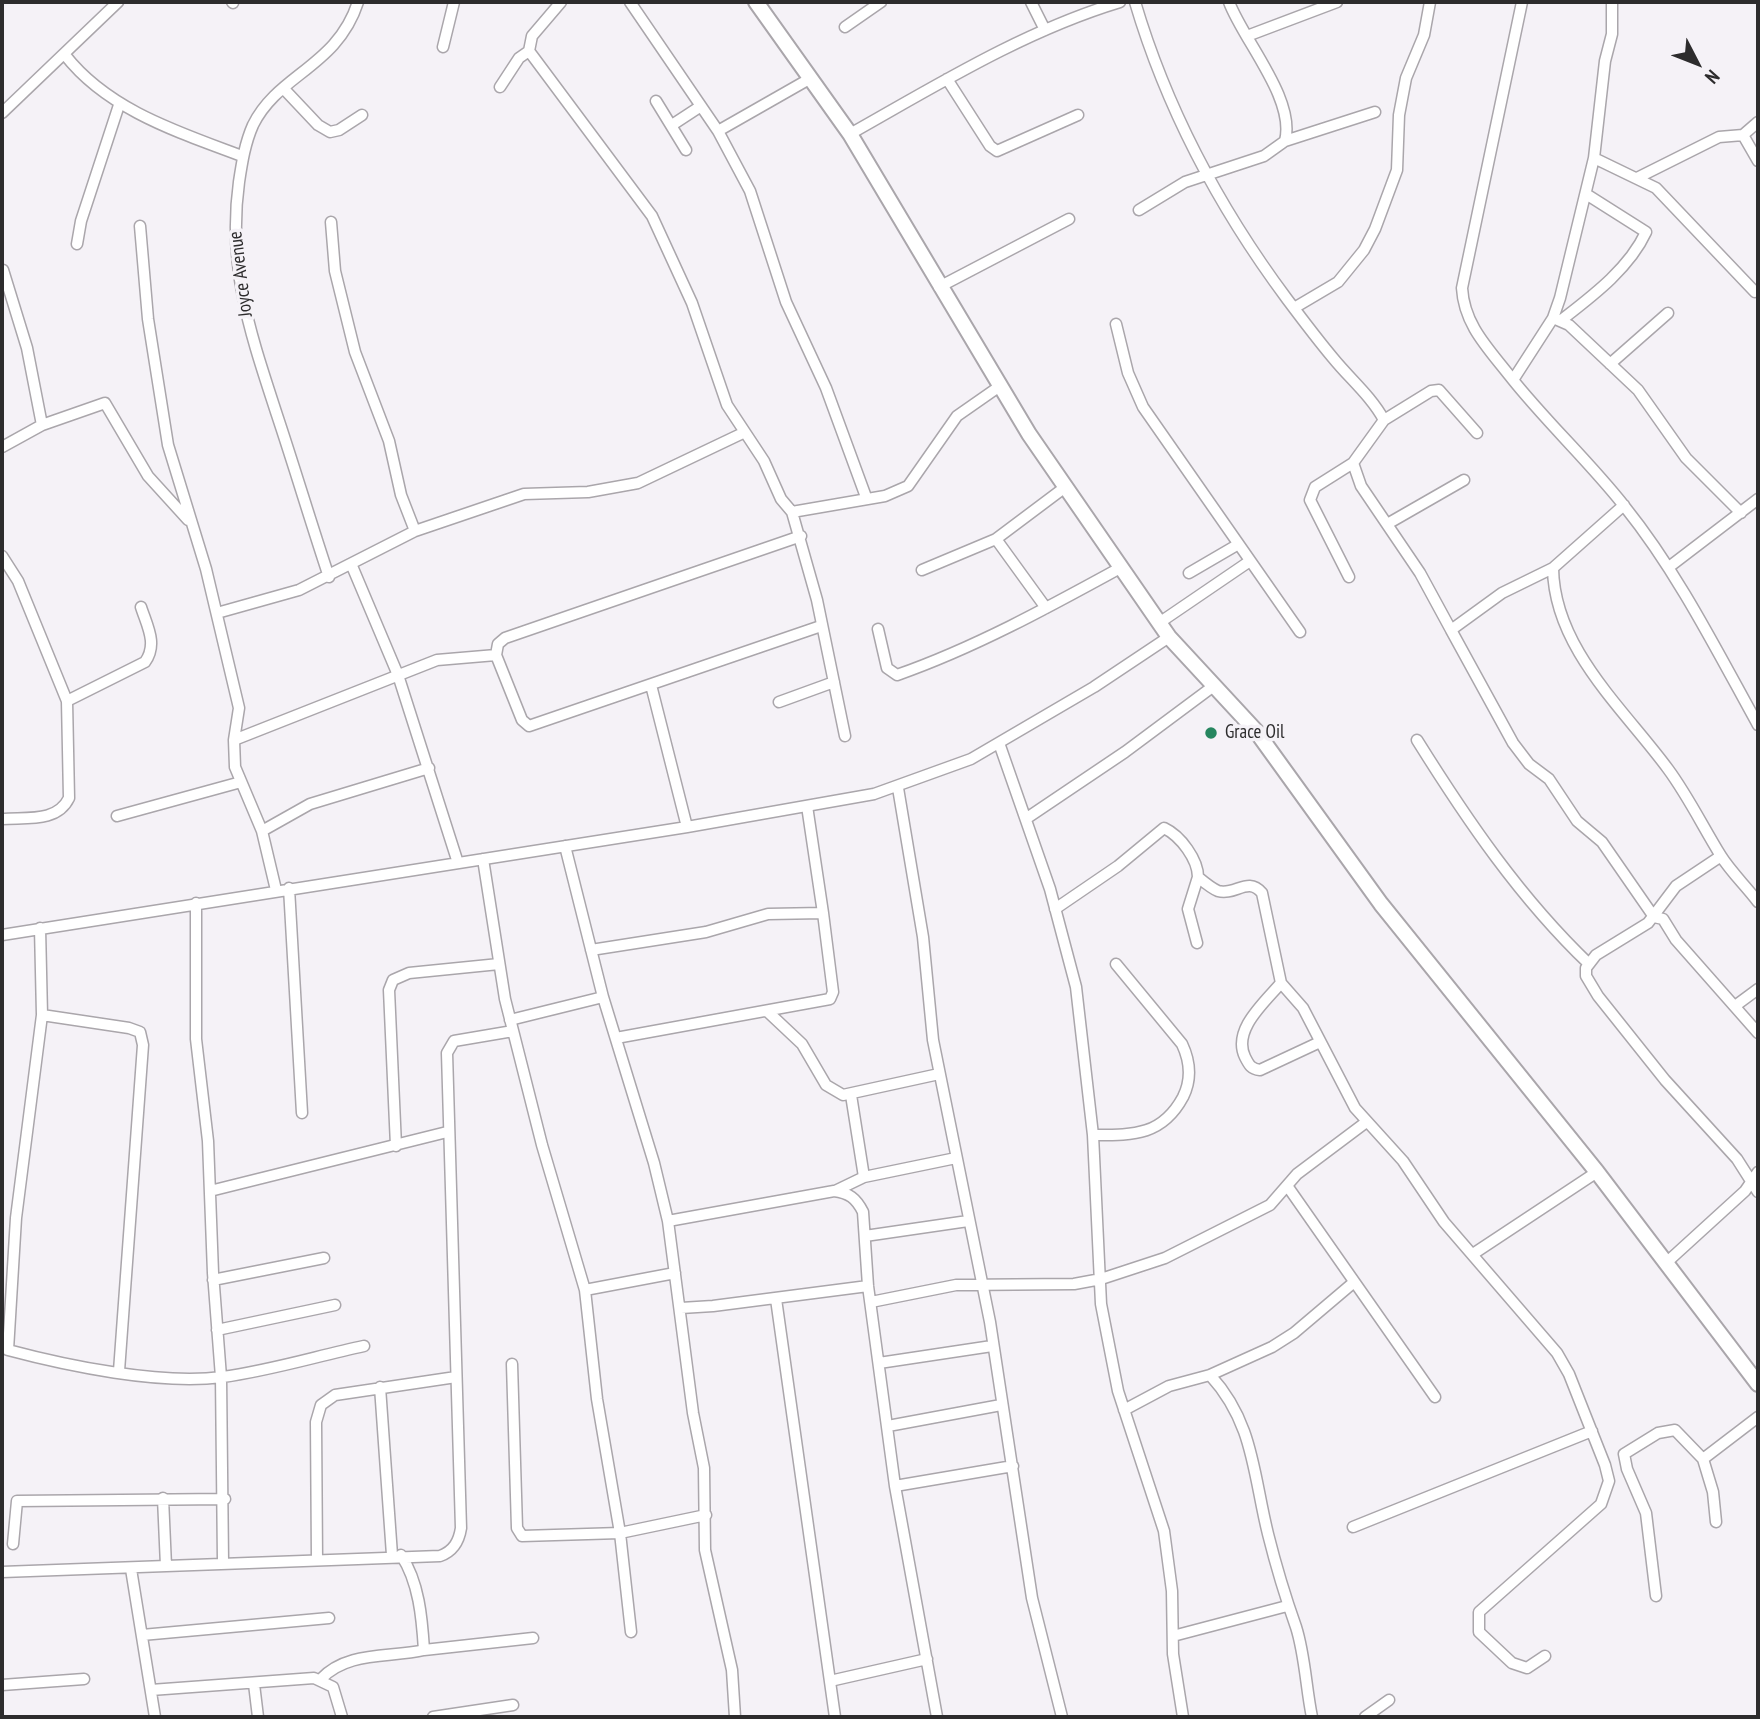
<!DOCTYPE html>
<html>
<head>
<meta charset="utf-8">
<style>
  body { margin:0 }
  #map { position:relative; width:1760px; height:1719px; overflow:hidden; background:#f5f2f7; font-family:"PT Sans Narrow",sans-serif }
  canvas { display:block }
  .frame { position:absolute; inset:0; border:4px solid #2d2c2d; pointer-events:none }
  .north { position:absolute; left:1662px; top:28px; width:70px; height:70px; -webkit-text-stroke:5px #f5f2f7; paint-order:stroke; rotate:132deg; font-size:19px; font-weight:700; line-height:28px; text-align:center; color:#2d2c2d }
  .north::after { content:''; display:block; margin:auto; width:24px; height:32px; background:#2d2c2d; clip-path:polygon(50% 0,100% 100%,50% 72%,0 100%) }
</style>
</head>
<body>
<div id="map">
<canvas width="1760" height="1719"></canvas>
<div class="frame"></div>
<div class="north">N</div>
</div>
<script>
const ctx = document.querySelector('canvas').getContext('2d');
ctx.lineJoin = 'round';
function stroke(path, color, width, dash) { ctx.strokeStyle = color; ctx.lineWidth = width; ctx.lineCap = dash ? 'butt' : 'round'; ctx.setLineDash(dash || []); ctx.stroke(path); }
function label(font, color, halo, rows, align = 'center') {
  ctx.font = font + ' "PT Sans Narrow",sans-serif'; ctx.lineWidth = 7; ctx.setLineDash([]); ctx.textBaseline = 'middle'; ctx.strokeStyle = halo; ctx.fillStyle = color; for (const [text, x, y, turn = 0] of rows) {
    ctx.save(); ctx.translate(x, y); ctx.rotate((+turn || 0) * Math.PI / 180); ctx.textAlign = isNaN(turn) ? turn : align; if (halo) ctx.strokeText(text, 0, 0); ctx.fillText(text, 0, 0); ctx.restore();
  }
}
const street = new Path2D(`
  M 232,2 L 233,3
  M 561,2 L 532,36 L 529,51 L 652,216 L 692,303 L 727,405 L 764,461 L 781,499 L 792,512 L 817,600 L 845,736
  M 630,2 L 718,131 L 750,191 L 786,302 L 826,388 L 866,497
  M 1031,2 L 1045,30
  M 1135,2 C 1167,110 1220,209 1287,299 C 1302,319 1317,339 1333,358 C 1350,379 1371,396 1384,420 L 1353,463 L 1361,486 L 1420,573 L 1451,630 L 1502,593 L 1553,568 L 1624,505
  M 1522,2 L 1462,288 C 1464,324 1487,347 1509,375 C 1545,421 1589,461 1625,507 C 1678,573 1717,651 1758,725
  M 845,27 L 881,2
  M 1247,36 L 1337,2
  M 443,47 L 454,2
  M 65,55 C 108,110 178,132 242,156
  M 947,79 L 990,146 L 997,151 L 1078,115
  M 500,87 L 519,58 L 529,51
  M 284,89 L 318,125 L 330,132 L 339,130 L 362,115
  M 656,101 L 686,150
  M 2,113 L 118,2
  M 1758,122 L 1743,135 L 1758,161
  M 672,125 L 701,106
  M 718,131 L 811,78
  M 850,134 C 937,85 1024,31 1120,2
  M 1285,141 L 1375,112
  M 1594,158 L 1656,188 L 1755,292
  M 1637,178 L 1719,137 L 1743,135
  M 1139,210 L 1185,182 L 1264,156 L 1285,141 C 1296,99 1243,40 1229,2
  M 331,222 L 335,271 L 355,352 L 389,441 L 401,495 L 415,531
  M 140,226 L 148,319 L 168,445 L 206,569 L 239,708 L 234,740 L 235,767 L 262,831 L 276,890
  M 77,244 L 81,221 L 119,105
  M 3,270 L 27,348 L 42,425
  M 939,287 L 1069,219
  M 1294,308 L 1338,282 L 1364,250 L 1375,229 L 1397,170 L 1399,115 L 1406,78 L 1424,35 L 1430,2
  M 1553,318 L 1569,325 L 1638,390 L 1686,458 L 1741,513
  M 1560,321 C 1591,297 1629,269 1646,232 L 1586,194
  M 1116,324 L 1128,373 L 1143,407 L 1300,632
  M 1610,364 L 1668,313
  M 1513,380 L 1553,318 L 1560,298 L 1594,158 L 1605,61 L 1612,34 L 1612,2
  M 1384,420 L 1431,391 L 1439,390 L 1477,433
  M 2,447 L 42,425 L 105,403 L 148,476 L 188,520
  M 792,512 L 885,496 L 908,486 L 957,416 L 1000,386
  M 1389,523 L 1464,480
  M 801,536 L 505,638 L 498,644 L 496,655 L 522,720 L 529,726 L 821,626
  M 996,539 L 1046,608
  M 2,556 L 18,581 L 67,701 L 69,798 C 57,823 26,817 2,819
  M 352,566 L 398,675 L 458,863
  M 1669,567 L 1758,499
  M 1553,568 C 1554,648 1623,708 1668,769 C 1688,796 1703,827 1721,856 C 1731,872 1746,886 1758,902
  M 922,570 L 996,539 L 1064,488
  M 1189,573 L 1237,545
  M 329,577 C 311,523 295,469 277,415 C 251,335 227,268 239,182 C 242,162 245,143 253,125 C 278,74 337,67 358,2
  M 1349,577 L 1310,500 L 1315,487 L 1353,463
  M 217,613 L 299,590 L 415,531 L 524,494 L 588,492 L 638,483 L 743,433
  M 1159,623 L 1250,561
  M 878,629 L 887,668 L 897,675 C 974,648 1047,608 1120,568
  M 1451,630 L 1513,743 L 1529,764 L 1549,779 L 1577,821 L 1602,842 L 1654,917 L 1663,919 L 1676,940 L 1758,1033
  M 651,685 L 687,827
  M 67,701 L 145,662 C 158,644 147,626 141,607
  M 779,702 L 834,682
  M 234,740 L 437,660 L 496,655
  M 1417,740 C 1467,820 1520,898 1589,964
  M 999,743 L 1050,889 L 1076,987 L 1093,1135 L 1101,1304 L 1118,1391 L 1164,1531 L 1172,1591 L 1173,1654 L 1183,1717
  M 898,788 L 923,937 L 933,1040 L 990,1322 L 1032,1598 L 1062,1717
  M 117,816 L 241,782
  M 1027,818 L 1125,752 L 1215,685
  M 262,831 L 310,804 L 429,768
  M 565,846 L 603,997 L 654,1163 L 668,1221 L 693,1413 L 704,1468 L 705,1550 L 732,1670 L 735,1717
  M 1721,856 L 1676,886 L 1648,923 L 1596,955 L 1586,968 L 1586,976 L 1598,996 L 1665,1080 L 1737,1159 L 1758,1192
  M 483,859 L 505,999 L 542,1145 L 585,1290 L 597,1399 L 620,1533 L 631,1632
  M 289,888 L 302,1113
  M 196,903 L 196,1039 L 208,1141 L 213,1273 L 221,1377 L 223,1562
  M 1055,909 L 1118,866 L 1164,828 C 1181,836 1198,860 1198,877 C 1204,882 1211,888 1218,891 C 1235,896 1248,876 1262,893 L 1281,983 L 1303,1008 L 1355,1108 L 1403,1161 L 1444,1222 L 1557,1353 L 1569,1374 L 1605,1465 L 1609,1481 L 1601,1504 L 1479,1612 L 1479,1632 L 1512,1663 L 1527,1668 L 1545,1656
  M 40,928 L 42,1015 L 16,1218 L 8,1350 C 68,1366 160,1385 222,1377 C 269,1371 317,1356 364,1346
  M 2,935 L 687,827 L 874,794 L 971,759 L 1094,687 L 1169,637
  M 1197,943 L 1188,909 L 1198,877
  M 591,950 L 706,932 L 768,914 L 823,913 L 807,806
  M 1281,983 C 1264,1003 1232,1030 1245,1057 C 1249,1065 1251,1069 1260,1070 L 1320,1042
  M 1735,1006 L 1758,989
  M 768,1012 L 802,1044 L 826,1085 L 843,1095 L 939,1074
  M 42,1015 L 129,1028 L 140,1032 L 143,1045 L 119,1371
  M 510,1020 L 603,997
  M 616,1038 L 830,999 L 833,992 L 823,913
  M 851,1095 L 864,1177
  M 1093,1135 C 1133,1135 1162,1136 1183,1097 C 1192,1079 1190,1061 1182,1044 L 1116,964
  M 396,1146 L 389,990 L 393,980 L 409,973 L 499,964
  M 1288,1187 L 1435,1397
  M 210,1191 L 447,1132
  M 835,1191 L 864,1177 L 956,1158
  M 668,1221 L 834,1191 C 849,1193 856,1198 863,1212 L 868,1286 L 895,1486 L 937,1717
  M 865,1236 L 968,1221
  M 1473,1254 L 1597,1172
  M 1666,1263 L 1745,1191 L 1758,1172
  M 213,1280 L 324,1258
  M 585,1290 L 675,1273
  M 776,1299 L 835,1717
  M 871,1302 L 956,1285 L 1074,1284 L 1101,1279 L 1165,1258 L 1270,1205 L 1297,1174 L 1365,1123
  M 681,1308 L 713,1306 L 868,1286
  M 217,1330 L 335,1305
  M 879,1363 L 992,1346
  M 512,1364 L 517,1528 L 522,1536 L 620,1533 L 706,1515
  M 1210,1375 C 1254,1423 1253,1474 1268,1534 C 1276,1566 1285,1596 1296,1627 C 1305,1655 1306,1688 1312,1717
  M 380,1387 L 392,1555
  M 1124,1410 L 1169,1386 L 1210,1375 L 1272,1347 L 1294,1333 L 1353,1283
  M 888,1426 L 1001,1405
  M 895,1486 L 1013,1466
  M 163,1498 L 166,1566
  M 1716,1522 L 1713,1492 L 1703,1459 L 1758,1417
  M 1353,1527 L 1592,1431
  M 13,1544 L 17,1501 L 225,1499
  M 317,1560 L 316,1422 L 321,1405 L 335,1395 L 456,1377
  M 131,1569 L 155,1717
  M 2,1572 L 440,1556 C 454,1551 459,1541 461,1528 L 447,1053 L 454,1041 L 513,1031
  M 1656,1596 L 1646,1513 L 1627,1469 L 1624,1454 L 1658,1433 L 1675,1430 L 1703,1459
  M 142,1635 L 329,1618
  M 1173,1636 L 1287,1606
  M 424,1650 L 533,1638
  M 321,1679 C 347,1651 389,1658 424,1650 C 422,1618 419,1582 401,1555
  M 830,1681 L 927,1659
  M 254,1684 L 258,1717
  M 2,1685 L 84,1679
  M 151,1690 L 314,1678 L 333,1687 L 342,1717
  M 433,1717 L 513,1705
  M 1365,1717 L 1389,1700`);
const secondary = new Path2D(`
  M 756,2 L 850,134 L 1029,434 L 1169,637 L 1256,731 L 1381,904 L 1597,1172 L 1758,1384`);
const markers = [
  [1211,733,7,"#26865f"]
];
const streetNames = [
  ["Joyce Avenue",241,274,-97]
];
const poiNames = [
  ["Grace Oil",1225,733]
];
stroke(street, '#aaa6ab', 13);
stroke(secondary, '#aaa6ab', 18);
stroke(street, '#fff', 10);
stroke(secondary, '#fff', 14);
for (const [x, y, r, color] of markers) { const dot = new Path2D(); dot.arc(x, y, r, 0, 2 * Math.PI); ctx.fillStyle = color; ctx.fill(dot); stroke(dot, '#f5f2f7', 2.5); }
label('19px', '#2d2c2d', '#f5f2f7', streetNames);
label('19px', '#2d2c2d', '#f5f2f7', poiNames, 'left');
</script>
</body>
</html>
